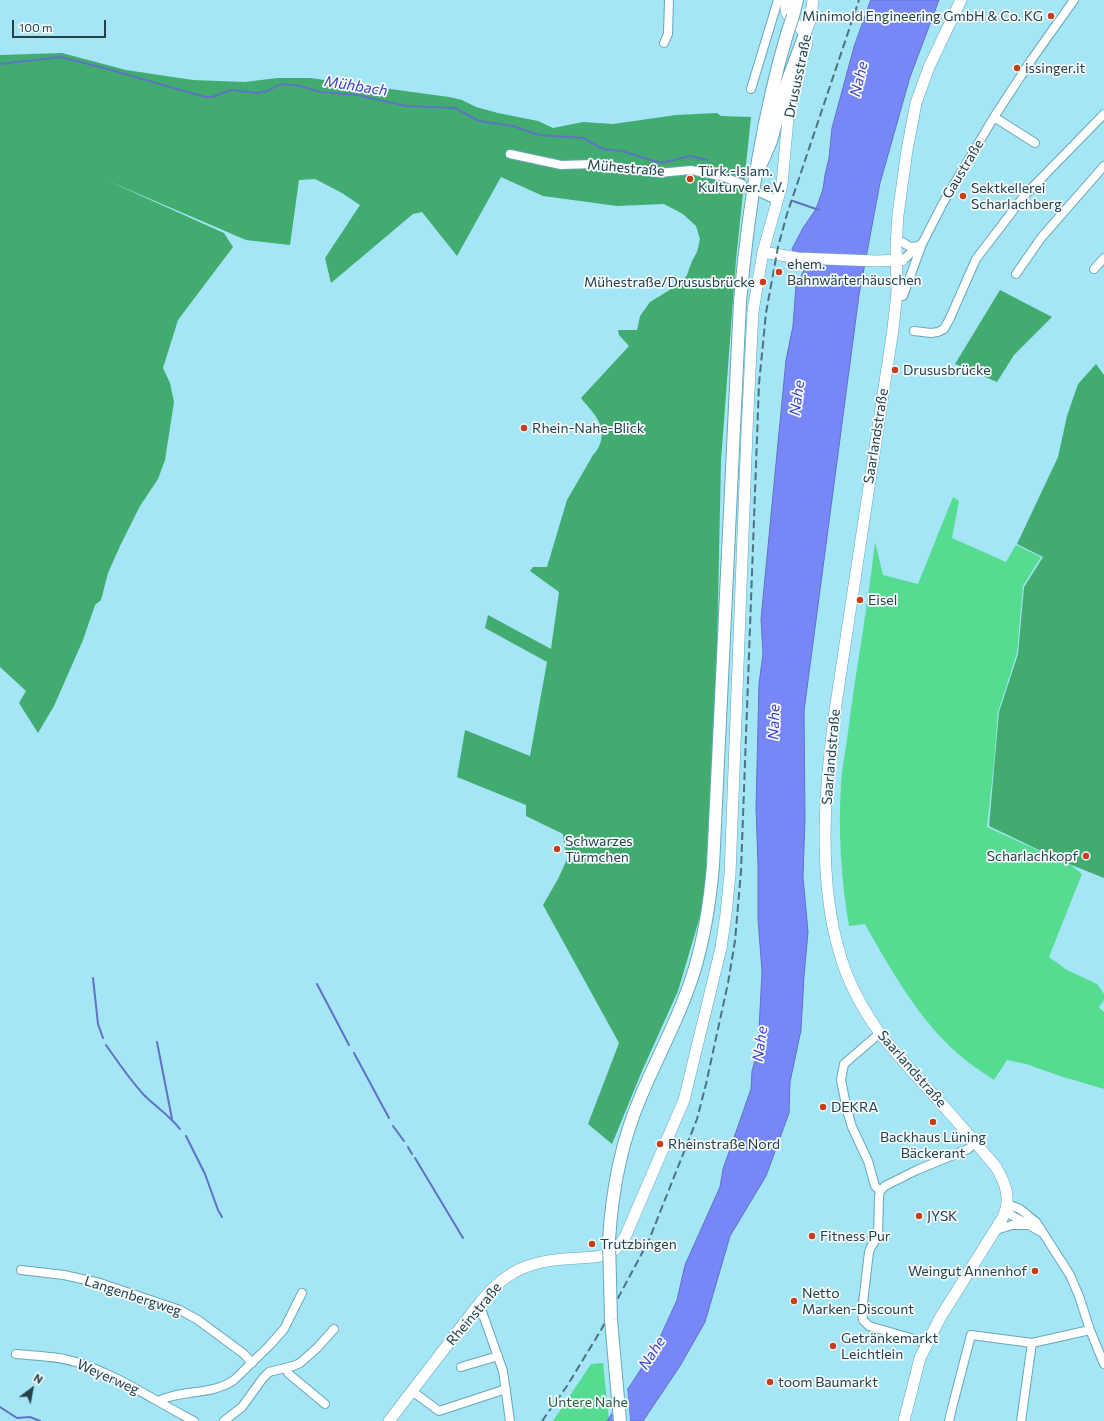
<!DOCTYPE html>
<html>
<head>
<meta charset="utf-8">
<style>
  body { margin:0 }
  #map { position:relative; width:1104px; height:1421px; overflow:hidden; background:#a4e5f6; font-family:Commissioner,sans-serif }
  canvas { display:block }
  .north { position:absolute; left:12px; top:1369px; width:40px; height:40px; -webkit-text-stroke:3px #f5fbfd; paint-order:stroke; rotate:32deg; font-size:11px; font-weight:700; line-height:16px; text-align:center; color:#264148 }
  .north::after { content:''; display:block; margin:auto; width:14px; height:18px; background:#264148; clip-path:polygon(50% 0,100% 100%,50% 72%,0 100%) }
  .scale { position:absolute; left:12px; top:20px; width:94px; height:18px; box-sizing:border-box; border:2px solid #264148; border-top:0; padding-left:5px; font-size:12px; line-height:14px; white-space:nowrap; color:#264148; -webkit-text-stroke:3px #f5fbfd; paint-order:stroke }
</style>
</head>
<body>
<div id="map">
<canvas width="1104" height="1421"></canvas>
<div class="north">N</div>
<div class="scale">100 m</div>
</div>
<script>
const ctx = document.querySelector('canvas').getContext('2d');
ctx.lineJoin = 'round';
function fillPath(path, color) { ctx.fillStyle = color; ctx.fill(path, 'evenodd'); }
function stroke(path, color, width, dash) { ctx.strokeStyle = color; ctx.lineWidth = width; ctx.lineCap = dash ? 'butt' : 'round'; ctx.setLineDash(dash || []); ctx.stroke(path); }
function label(font, color, halo, rows, align = 'center') {
  ctx.font = font + ' Commissioner,sans-serif'; ctx.lineWidth = 3.5; ctx.setLineDash([]); ctx.textBaseline = 'middle'; ctx.strokeStyle = halo; ctx.fillStyle = color; for (const [text, x, y, turn = 0] of rows) {
    ctx.save(); ctx.translate(x, y); ctx.rotate((+turn || 0) * Math.PI / 180); ctx.textAlign = isNaN(turn) ? turn : align; if (halo) ctx.strokeText(text, 0, 0); ctx.fillText(text, 0, 0); ctx.restore();
  }
}
const green = new Path2D(`
  M 953,497 L 959,501 L 952,538 L 1006,562 L 1016,545 L 1041,557 L 1023,586 L 1017,653 L 998,712 L 994,763 L 987,827 L 1072,866 L 1082,874 L 1049,957 L 1067,970 L 1097,984 L 1104,994 L 1104,1000 L 1099,1007 L 1104,1012 L 1104,1089 L 1060,1076 L 1026,1064 L 1007,1060 L 994,1080 C 981,1071 968,1063 957,1053 C 918,1018 890,969 865,924 L 849,926 C 841,879 838,831 841,784 C 842,767 846,749 848,732 C 856,669 868,606 875,542 L 883,575 L 918,584 Z
  M 603,1363 L 609,1421 L 553,1421 L 591,1364 Z`);
const forest = new Path2D(`
  M 62,53 L 126,70 L 193,80 L 245,82 L 277,78 L 310,78 L 449,97 L 462,100 L 476,107 L 498,113 L 538,121 L 553,128 L 583,122 L 613,124 L 676,115 L 717,113 L 721,116 L 751,117 L 736,260 L 721,461 L 716,697 L 704,903 L 678,991 L 642,1071 L 612,1144 L 588,1124 L 619,1043 L 543,905 L 558,879 L 569,855 L 565,849 L 563,834 L 526,816 L 526,805 L 457,777 L 465,730 L 530,756 L 547,662 L 485,628 L 488,615 L 551,649 L 559,592 L 530,571 L 533,567 L 547,567 L 567,500 L 593,455 C 602,446 604,433 599,422 C 595,413 586,405 581,398 L 629,346 L 619,335 L 618,330 L 637,330 L 640,316 L 650,302 L 681,283 L 687,275 L 692,261 L 697,252 L 700,239 L 696,226 L 683,214 L 664,204 L 617,206 L 543,196 L 501,177 L 457,256 L 422,212 L 413,214 L 331,283 L 325,258 L 360,205 L 342,193 L 315,179 L 299,180 L 290,245 L 246,240 L 106,180 L 224,233 L 233,247 L 178,320 L 163,368 L 170,383 L 174,402 L 165,460 L 158,479 L 140,506 L 120,546 L 108,573 L 101,600 L 95,605 L 83,640 L 54,706 L 38,733 L 19,703 L 26,691 L 0,667 L 0,55 Z
  M 1000,290 L 1052,317 L 1014,355 L 997,382 L 955,364 Z
  M 1096,364 L 1104,375 L 1104,878 L 1064,862 L 989,826 L 999,712 L 1018,654 L 1024,587 L 1043,557 L 1017,544 L 1058,457 L 1067,416 L 1078,384 Z`);
const water = new Path2D(`
  M 871,0 L 939,0 L 910,77 L 880,183 L 859,295 L 804,711 L 805,818 L 803,877 L 808,932 L 804,976 L 801,1030 L 790,1082 L 789,1113 L 766,1176 L 730,1236 L 705,1322 L 680,1366 L 643,1421 L 607,1421 L 656,1346 L 677,1300 L 685,1265 L 720,1187 L 723,1169 L 751,1089 L 752,1071 L 758,1050 L 762,971 L 758,919 L 758,864 L 756,808 L 759,684 L 763,654 L 761,619 L 786,360 L 793,326 L 796,286 L 805,268 L 799,266 L 792,249 L 803,228 L 816,209 L 823,189 L 825,175 L 829,158 L 832,128 L 854,47 Z`);
const pier = new Path2D(`
  M 627,1388 L 630,1421 L 613,1421 L 612,1410 Z`);
const stream = new Path2D(`
  M 0,64 L 60,57 L 104,68 L 205,97 L 212,97 L 231,90 L 257,93 L 268,91 L 278,85 L 286,84 L 301,86 L 320,92 L 357,95 L 406,106 L 455,108 L 479,121 L 513,126 L 539,135 L 583,138 L 603,149 L 622,151 L 661,163 L 690,156 L 707,160
  M 793,201 L 819,210
  M 93,978 L 98,1024 L 103,1038
  M 317,984 L 349,1045
  M 157,1042 L 172,1119
  M 106,1045 C 118,1062 130,1080 144,1095 C 156,1107 170,1116 180,1129
  M 354,1053 L 389,1118
  M 393,1126 L 404,1141
  M 186,1136 L 205,1174 L 218,1210 L 222,1217
  M 408,1147 L 412,1154
  M 415,1158 L 463,1238
  M 0,1407 L 17,1418 L 30,1417 L 40,1421`);
const minor = new Path2D(`
  M 664,43 L 668,34 L 669,0
  M 751,89 L 778,0
  M 994,117 L 1035,143
  M 510,154 L 561,165 L 595,164 L 659,173 L 691,170 L 724,177 L 742,184
  M 761,193 L 778,201
  M 902,242 L 910,247 L 919,246
  M 903,260 L 921,244
  M 1094,269 L 1104,258
  M 1016,274 L 1041,238 L 1104,166
  M 903,296 L 922,244 L 943,203 L 994,117 L 1032,59 L 1074,0
  M 914,331 L 931,333 L 938,332 L 944,329 L 950,318 L 976,259 L 1025,195 L 1104,114
  M 880,1033 L 844,1064 L 841,1080 L 847,1110 L 852,1127 L 868,1161 L 875,1186 L 880,1191
  M 1007,1204 L 1020,1209 L 1036,1222 L 1070,1275 L 1079,1296 L 1090,1330 L 1104,1364
  M 1007,1210 L 1011,1215 L 1043,1233
  M 996,1230 L 1012,1225 L 1027,1225
  M 21,1270 L 64,1275 L 100,1283 L 180,1310 L 198,1320 L 225,1340 L 244,1354 L 252,1363
  M 478,1305 L 481,1309 L 503,1371 L 510,1421
  M 928,1343 L 869,1326 L 863,1320 L 862,1311 L 869,1252 L 871,1247 L 878,1236 L 879,1197 L 880,1191 L 885,1186 L 917,1170 L 968,1149 L 976,1142
  M 16,1354 C 37,1356 59,1356 79,1363 C 120,1376 156,1402 194,1421
  M 461,1367 L 498,1356
  M 285,1368 L 289,1374 L 325,1404
  M 412,1391 L 439,1411 L 506,1389
  M 158,1401 C 182,1389 211,1396 234,1380 L 270,1345 L 284,1329 L 302,1293
  M 224,1421 L 242,1407 L 263,1378 L 269,1372 L 293,1366 L 300,1363 L 317,1348 L 334,1329
  M 949,1421 L 952,1408 L 971,1335 L 1032,1343 L 1090,1330
  M 1021,1421 L 1032,1343`);
const major = new Path2D(`
  M 787,0 C 782,19 796,20 805,34
  M 763,252 L 798,258 L 876,261 L 902,260
  M 389,1421 L 478,1305 C 492,1288 507,1273 528,1266 C 545,1260 562,1259 580,1258 C 590,1257 601,1258 610,1253 C 618,1249 622,1242 626,1235 L 684,1100 L 721,948 L 726,914 L 730,874 L 747,431 L 753,311 L 763,252 L 782,184 L 789,107 L 791,94 L 807,43 L 805,34 L 810,21 L 813,0
  M 904,1421 L 920,1358 L 940,1318 L 1002,1219 C 1012,1200 1006,1184 996,1167 C 971,1137 945,1107 918,1078 C 905,1063 891,1048 879,1032 C 861,1007 847,980 839,951 C 817,875 825,782 836,704 L 893,329 L 897,292 L 896,247 L 898,215 L 907,150 L 916,103 L 929,67 L 961,0`);
const highway = new Path2D(`
  M 793,16 L 797,0
  M 761,164 L 771,141 L 786,85 L 805,34
  M 609,1240 C 612,1190 621,1142 641,1096 C 659,1053 682,1012 695,968 C 705,934 710,901 713,866 L 740,302 C 748,211 761,122 787,34`);
const rail = new Path2D(`
  M 542,1421 L 567,1386 L 601,1330 L 649,1240 L 697,1119 L 706,1084 L 728,983 L 735,941 L 741,871 L 759,384 L 766,313 L 778,247 L 787,214 L 859,0`);
const highwayBridge = new Path2D(`
  M 787,34 L 793,16
  M 609,1240 L 611,1320 L 620,1421`);
const markers = [
  [1051,16,4,"#c73e19"],
  [1017,68,4,"#c73e19"],
  [690,179,4,"#c73e19"],
  [963,196,4,"#c73e19"],
  [779,272,4,"#c73e19"],
  [763,282,4,"#c73e19"],
  [895,370,4,"#c73e19"],
  [524,428,4,"#c73e19"],
  [860,600,4,"#c73e19"],
  [557,849,4,"#c73e19"],
  [1086,856,4,"#c73e19"],
  [823,1107,4,"#c73e19"],
  [933,1122,4,"#c73e19"],
  [660,1144,4,"#c73e19"],
  [919,1216,4,"#c73e19"],
  [812,1236,4,"#c73e19"],
  [592,1244,4,"#c73e19"],
  [1035,1271,4,"#c73e19"],
  [794,1301,4,"#c73e19"],
  [833,1346,4,"#c73e19"],
  [770,1382,4,"#c73e19"]
];
const poiNames = [
  ["Minimold Engineering GmbH & Co. KG",1043,16,"right"],
  ["issinger.it",1025,68],
  ["Türk.-Islam.",698,171],
  ["Kulturver. e.V.",698,187],
  ["Sektkellerei",971,188],
  ["Scharlachberg",971,204],
  ["ehem.",787,264],
  ["Bahnwärterhäuschen",787,280],
  ["Mühestraße/Drususbrücke",755,282,"right"],
  ["Drususbrücke",903,370],
  ["Rhein-Nahe-Blick",532,428],
  ["Eisel",868,600],
  ["Schwarzes",565,841],
  ["Türmchen",565,857],
  ["Scharlachkopf",1078,856,"right"],
  ["DEKRA",831,1107],
  ["Backhaus Lüning",933,1137,"center"],
  ["Bäckerant",933,1153,"center"],
  ["Rheinstraße Nord",668,1144],
  ["JYSK",927,1216],
  ["Fitness Pur",820,1236],
  ["Trutzbingen",600,1244],
  ["Weingut Annenhof",1027,1271,"right"],
  ["Netto",802,1293],
  ["Marken-Discount",802,1309],
  ["Getränkemarkt",841,1338],
  ["Leichtlein",841,1354],
  ["toom Baumarkt",778,1382]
];
const streetNames = [
  ["Drususstraße",798,76,-78],
  ["Mühestraße",626,168,5],
  ["Gaustraße",963,169,-59],
  ["Saarlandstraße",876,436,-81],
  ["Saarlandstraße",831,757,-85],
  ["Saarlandstraße",912,1069,49],
  ["Langenbergweg",133,1296,18],
  ["Rheinstraße",474,1314,-50],
  ["Weyerweg",108,1377,24]
];
const parkNames = [
  ["Untere Nahe",588,1402]
];
const waterNames = [
  ["Nahe",859,79,-77],
  ["Mühbach",356,86,9],
  ["Nahe",797,398,-82],
  ["Nahe",774,722,-88],
  ["Nahe",760,1044,-82],
  ["Nahe",652,1353,-57]
];
fillPath(green, '#56dc90');
fillPath(forest, '#42ac70');
fillPath(water, '#7887f8');
stroke(water, '#5f72c3', 1);
fillPath(pier, '#a4e5f6');
stroke(stream, '#5f72c3', 2);
stroke(minor, '#68a7b7', 10);
stroke(major, '#68a7b7', 12);
stroke(highway, '#68a7b7', 14);
stroke(minor, '#fff', 8);
stroke(major, '#fff', 11);
stroke(highway, '#fff', 12);
stroke(rail, '#4d747e', 2, [8, 4]);
stroke(highwayBridge, '#68a7b7', 14, []);
stroke(highwayBridge, '#fff', 12);
for (const [x, y, r, color] of markers) { const dot = new Path2D(); dot.arc(x, y, r, 0, 2 * Math.PI); ctx.fillStyle = color; ctx.fill(dot); stroke(dot, '#f5fbfd', 1.5); }
label('14px', '#264148', '#f5fbfd', poiNames, 'left');
label('14px', '#264148', '#f5fbfd', streetNames);
label('14px', '#2d6343', '#f5fbfd', parkNames);
label('italic 15px', '#3f3fc1', '#f5fbfd', waterNames);
</script>
</body>
</html>
